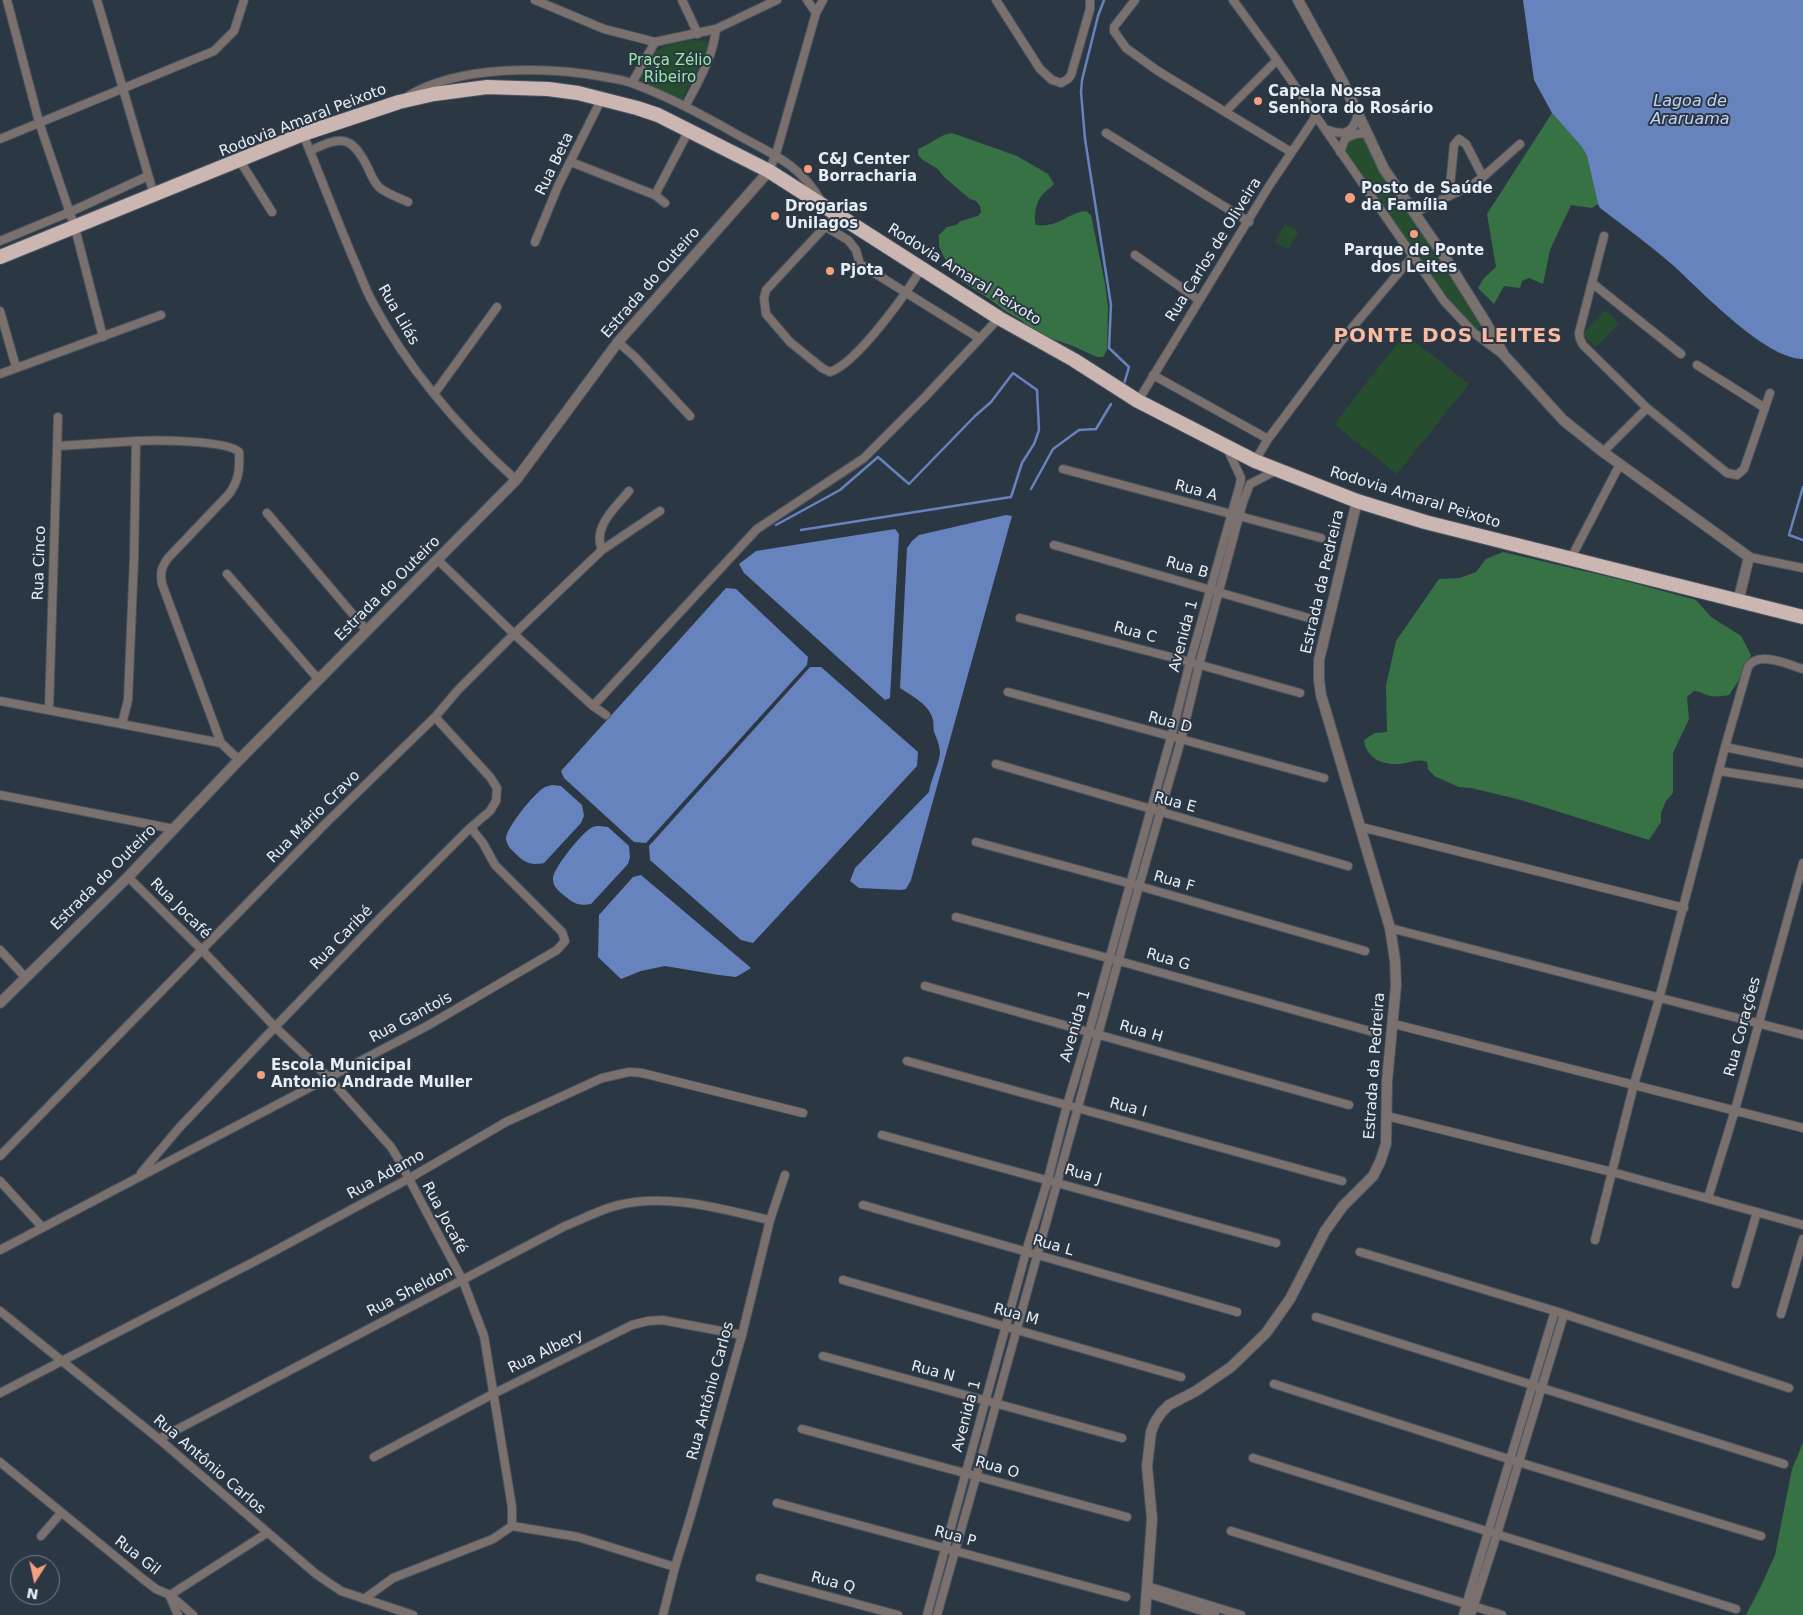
<!DOCTYPE html>
<html>
<head>
<meta charset="utf-8">
<style>
  body { margin:0 }
  #map { position:relative; width:1803px; height:1615px; overflow:hidden; background:#2c3744; font-family:"DejaVu Sans",sans-serif }
  canvas { display:block }
  .north { position:absolute; left:10px; top:1555px; width:50px; height:50px; box-sizing:border-box; background:#2c3744; border:1px solid #76808b; border-radius:50%; rotate:190deg; font-size:14px; font-weight:700; line-height:20px; text-align:center; color:#e6edf5 }
  .north::after { content:''; display:block; margin:auto; width:18px; height:22px; background:#f2a07f; clip-path:polygon(50% 0,100% 100%,50% 72%,0 100%) }
</style>
</head>
<body>
<div id="map">
<canvas width="1803" height="1615"></canvas>
<div class="north">N</div>
</div>
<script>
const ctx = document.querySelector('canvas').getContext('2d');
ctx.lineJoin = 'round';
function fillPath(path, color) { ctx.fillStyle = color; ctx.fill(path, 'evenodd'); }
function stroke(path, color, width, dash) { ctx.strokeStyle = color; ctx.lineWidth = width; ctx.lineCap = dash ? 'butt' : 'round'; ctx.setLineDash(dash || []); ctx.stroke(path); }
function label(font, color, halo, rows, align = 'center') {
  ctx.font = font + ' "DejaVu Sans",sans-serif'; ctx.lineWidth = 4; ctx.setLineDash([]); ctx.textBaseline = 'middle'; ctx.strokeStyle = halo; ctx.fillStyle = color; for (const [text, x, y, turn = 0] of rows) {
    ctx.save(); ctx.translate(x, y); ctx.rotate((+turn || 0) * Math.PI / 180); ctx.textAlign = isNaN(turn) ? turn : align; if (halo) ctx.strokeText(text, 0, 0); ctx.fillText(text, 0, 0); ctx.restore();
  }
}
const green = new Path2D(`
  M 694,40 L 708,41 L 709,45 L 682,100 L 642,84 L 639,77 L 653,53 L 670,44 Z
  M 1356,138 L 1364,139 L 1483,325 L 1477,330 L 1448,299 L 1345,151 L 1347,143 Z
  M 1285,224 L 1299,232 L 1288,249 L 1275,242 Z
  M 1605,310 L 1619,323 L 1596,347 L 1583,334 Z
  M 1405,334 L 1469,384 L 1397,474 L 1334,424 Z`);
const forest = new Path2D(`
  M 1552,113 L 1582,147 L 1587,156 L 1598,204 L 1592,208 L 1571,205 L 1550,250 L 1543,284 L 1529,278 L 1522,281 L 1520,288 L 1504,286 L 1494,304 L 1478,288 L 1484,278 L 1496,267 L 1487,214 Z
  M 952,133 L 1017,156 L 1048,174 L 1054,184 C 1050,189 1046,190 1042,195 C 1036,202 1033,217 1036,225 C 1059,228 1067,213 1086,211 L 1091,215 L 1105,284 L 1108,307 L 1107,350 L 1103,357 L 1097,357 L 1073,346 L 1053,339 L 1037,332 L 1021,320 L 1007,312 L 988,298 L 963,282 L 952,271 L 944,257 L 939,246 L 939,235 L 947,227 L 956,225 L 961,221 L 978,216 L 981,212 L 980,206 L 976,201 L 970,199 L 944,177 L 938,169 L 923,160 L 918,155 L 918,149 C 930,145 938,135 952,133 Z
  M 1503,552 L 1618,579 L 1696,600 L 1711,617 L 1741,636 L 1751,655 L 1741,677 L 1729,695 C 1723,696 1717,697 1711,696 C 1704,695 1700,691 1694,691 L 1687,697 L 1689,719 L 1673,753 L 1673,793 L 1666,801 L 1661,813 L 1661,822 L 1649,840 L 1521,800 L 1471,788 L 1459,787 L 1434,776 L 1428,769 L 1427,762 C 1418,758 1409,763 1399,764 C 1382,765 1366,758 1364,740 L 1375,733 L 1387,732 L 1386,686 L 1396,641 L 1439,579 L 1460,578 L 1476,572 L 1486,559 Z
  M 1803,1443 L 1803,1615 L 1746,1615 L 1761,1586 L 1775,1555 L 1792,1469 Z`);
const water = new Path2D(`
  M 1523,0 L 1803,0 L 1803,359 C 1766,359 1702,292 1675,267 C 1651,246 1625,227 1600,208 L 1598,204 L 1587,156 L 1582,147 L 1552,113 L 1534,80 Z
  M 1006,515 L 1012,516 L 1010,523 L 911,880 L 906,889 L 901,890 L 859,888 L 850,881 L 855,868 L 929,792 C 931,779 938,767 940,754 C 940,745 937,740 934,732 C 933,728 934,724 933,720 C 930,705 912,696 900,688 L 907,548 L 912,541 L 919,535 Z
  M 895,529 L 899,534 L 890,698 L 885,700 L 744,573 L 739,564 L 756,551 Z
  M 726,588 L 736,589 L 808,657 L 807,665 L 646,843 L 634,842 L 564,778 L 561,771 Z
  M 810,667 L 821,667 L 918,752 L 917,766 L 753,943 L 741,940 L 650,860 L 649,846 Z
  M 552,785 L 561,786 L 582,805 L 584,816 L 581,823 L 544,863 C 533,865 527,864 519,857 C 513,851 507,847 506,839 C 505,829 536,791 545,787 C 547,786 550,786 552,785 Z
  M 599,826 L 608,827 L 629,846 L 630,857 L 628,864 L 591,904 C 580,906 574,904 566,897 C 560,892 553,888 553,879 C 552,869 583,832 591,828 C 594,826 597,826 599,826 Z
  M 641,875 L 751,968 L 736,977 L 719,975 L 665,966 L 641,971 L 621,979 L 598,957 L 599,915 L 633,877 Z`);
const stream = new Path2D(`
  M 1104,0 L 1098,16 L 1082,80 L 1081,92 L 1085,139 L 1111,305 L 1109,348 L 1129,367 L 1124,384
  M 1803,487 L 1789,535 L 1803,540
  M 1031,489 L 1053,449 L 1079,430 L 1096,429 L 1111,404
  M 776,525 L 840,490 L 878,457 L 909,484 L 975,416 L 991,402 L 1013,373 L 1037,390 L 1039,430 L 1034,444 L 1022,463 L 1011,497 L 801,530`);
const minor = new Path2D(`
  M 7,0 L 39,122 L 75,228 L 103,337
  M 97,0 L 154,195
  M 535,0 L 604,29 L 655,42 L 716,29 L 777,0
  M 682,0 L 698,34
  M 807,0 L 816,13
  M 996,0 L 1040,69 L 1052,80 L 1061,83 L 1068,79 L 1071,75 L 1090,9 L 1090,0
  M 1135,0 L 1114,27 L 1114,31 L 1126,48 L 1158,71 L 1291,152
  M 1233,0 L 1277,60 L 1444,301 L 1474,333 L 1502,354
  M 632,83 L 655,42
  M 408,96 C 459,65 547,66 605,77 C 614,79 625,80 634,84 C 670,97 703,115 736,134 C 772,154 800,164 821,201
  M 686,105 C 699,80 713,57 716,29
  M 1226,111 L 1277,60
  M 1325,129 C 1343,136 1353,135 1358,114
  M 1106,133 L 1249,222
  M 303,134 C 320,176 336,217 353,258 C 360,273 365,289 373,303 C 409,371 460,429 516,480
  M 0,139 L 214,51 L 234,31 L 244,0
  M 310,151 C 341,136 351,134 368,168 C 371,175 374,183 380,188 C 388,194 399,198 408,202
  M 1340,152 L 1345,139 C 1353,134 1359,132 1368,135
  M 240,161 L 272,212
  M 571,162 L 655,195 L 665,203
  M 769,171 L 776,154 L 816,13 L 823,0
  M 655,195 L 689,130
  M 1449,196 L 1454,145 L 1459,139 L 1466,144 L 1483,177
  M 1414,213 L 1472,185 L 1483,177 L 1520,144
  M 837,214 L 766,290 L 764,298 L 766,314 L 790,342 L 822,368 L 830,372 C 857,363 906,294 921,269
  M 826,227 L 848,240 L 856,250 L 860,264 L 979,338
  M 1604,236 L 1579,333 L 1580,339 L 1583,345 L 1647,408 L 1727,473 L 1737,475 L 1744,469 L 1770,393
  M 0,241 L 70,212 L 148,176
  M 535,242 L 558,186 L 602,98
  M 1135,255 L 1199,300
  M 1592,283 L 1681,354
  M 0,311 L 16,367
  M 618,342 L 635,357 L 690,416
  M 1697,365 L 1765,408
  M 0,374 L 161,315
  M 1153,375 L 1268,439
  M 434,394 L 497,307
  M 1138,401 L 1269,186 L 1316,116
  M 58,446 L 136,441
  M 1603,452 L 1647,408
  M 1255,461 L 1268,439 L 1346,335 L 1412,257
  M 1063,469 L 1321,538
  M 267,513 L 367,631
  M 1054,545 L 1312,619
  M 602,550 C 592,527 616,507 629,491
  M 1749,557 L 1803,568
  M 1571,558 L 1620,464
  M 438,560 L 514,634 L 593,706 L 606,715
  M 227,574 L 319,680
  M 1020,618 L 1190,662 L 1300,693
  M 1008,692 L 1324,778
  M 0,701 L 221,743
  M 593,706 L 757,529 L 864,458 L 924,398 L 999,318
  M 49,710 L 58,417
  M 122,724 L 128,700 L 134,559 L 136,441 C 155,440 227,440 239,452 C 240,468 239,480 229,494 L 168,558 C 161,568 160,573 162,584 L 221,743 L 239,760
  M 1725,747 L 1803,763
  M 996,764 L 1348,866
  M 1720,771 L 1803,784
  M 0,795 L 174,829
  M 1361,827 L 1684,908
  M 976,842 L 1139,886 L 1365,951
  M 128,877 L 202,950 L 275,1027 L 328,1077 L 391,1147 L 399,1160 L 463,1281 L 484,1336 L 512,1507 L 512,1526
  M 956,917 L 1119,961 L 1373,1032
  M 1390,928 L 1803,1035
  M 0,950 L 26,978
  M 925,986 L 1349,1105
  M 1394,1024 L 1803,1128
  M 907,1061 L 1342,1181
  M 1387,1116 L 1612,1172 L 1803,1225
  M 882,1135 L 1276,1243
  M 0,1156 L 326,823 L 435,717 L 458,690 L 514,634 L 602,550 L 660,511
  M 141,1173 L 179,1128 L 275,1027 L 380,918 L 469,829 L 490,811 L 496,801 L 497,788 L 490,777 L 435,717
  M 0,1181 L 42,1227
  M 1708,1198 L 1735,1110 L 1803,863
  M 863,1205 L 1237,1312
  M 1595,1240 L 1634,1084 L 1659,999 L 1725,747 L 1748,667 C 1758,650 1789,665 1803,669
  M 0,1250 L 427,1026 L 557,950 L 565,941 L 562,932 L 495,865 L 483,843 L 471,828
  M 1360,1252 L 1555,1311 L 1789,1388
  M 843,1280 L 1181,1377
  M 1736,1284 L 1757,1212
  M 0,1311 L 159,1439 L 316,1574 L 341,1591 L 413,1615
  M 1781,1314 L 1803,1239
  M 1316,1317 L 1784,1464
  M 823,1356 L 1122,1438
  M 1274,1384 L 1518,1462 L 1761,1536
  M 0,1393 L 267,1255 L 408,1179 L 506,1122 L 602,1078 L 629,1072 L 642,1073 L 803,1113
  M 802,1429 L 1127,1517
  M 159,1439 L 565,1226 C 583,1219 601,1209 619,1205 C 668,1193 721,1209 770,1220
  M 374,1457 L 493,1394 L 632,1325 L 648,1321 L 662,1320 L 742,1335
  M 1253,1458 L 1736,1609
  M 0,1462 L 143,1579 L 156,1589 L 170,1595 L 267,1533
  M 777,1503 L 1126,1597
  M 1231,1531 L 1502,1615
  M 41,1536 L 61,1513
  M 760,1578 L 898,1615
  M 1147,1586 L 1241,1615
  M 1146,1593 L 1215,1615
  M 170,1595 L 193,1615
  M 170,1597 L 178,1615
  M 364,1599 L 393,1578 L 493,1539 L 512,1526 L 578,1537 L 675,1567
  M 663,1615 L 675,1567 L 691,1515 L 742,1335 L 770,1220 L 785,1175
  M 927,1615 L 1026,1252 L 1048,1179 L 1067,1105 L 1089,1032 L 1171,737 L 1190,662 L 1240,484 L 1241,478 L 1227,448
  M 937,1615 L 976,1477 L 1139,886 L 1181,740 L 1199,665 L 1243,502 L 1250,484 L 1277,470
  M 1463,1615 L 1555,1311
  M 1471,1615 L 1497,1534 L 1564,1314`);
const tertiary = new Path2D(`
  M 1298,0 L 1343,82 L 1384,169 L 1446,259 L 1486,323 L 1504,355 L 1563,420 L 1603,452 L 1749,557 L 1738,602
  M 0,1003 L 128,877 L 239,760 L 516,480 L 618,342 L 769,171
  M 1145,1615 L 1152,1519 L 1147,1466 L 1151,1432 L 1155,1422 L 1161,1413 L 1169,1405 L 1196,1391 L 1231,1367 L 1266,1333 L 1290,1299 L 1325,1231 L 1343,1206 L 1373,1176 L 1380,1162 L 1386,1144 L 1387,1081 L 1396,985 L 1395,960 L 1390,928 L 1321,695 L 1319,680 L 1319,660 L 1357,501`);
const trunk = new Path2D(`
  M 0,257 L 303,134 L 399,102 L 434,94 L 487,87 L 548,89 L 578,93 L 637,108 L 658,115 L 769,171 L 999,318 L 1074,360 L 1138,401 L 1255,461 L 1357,501 L 1425,522 L 1803,617`);
const markers = [
  [1258,101,5,"#f2a07f"],
  [808,169,5,"#f2a07f"],
  [1350,198,6,"#f2a07f"],
  [775,216,5,"#f2a07f"],
  [1414,234,5,"#f2a07f"],
  [830,271,5,"#f2a07f"],
  [261,1075,5,"#f2a07f"]
];
const parkNames = [
  ["Praça Zélio",670,61],
  ["Ribeiro",670,78]
];
const poiNames = [
  ["Capela Nossa",1268,92],
  ["Senhora do Rosário",1268,109],
  ["C&J Center",818,160],
  ["Borracharia",818,177],
  ["Posto de Saúde",1361,189],
  ["da Família",1361,206],
  ["Drogarias",785,207],
  ["Unilagos",785,224],
  ["Parque de Ponte",1414,251,"center"],
  ["dos Leites",1414,268,"center"],
  ["Pjota",840,271],
  ["Escola Municipal",271,1066],
  ["Antonio Andrade Muller",271,1083]
];
const streetNames = [
  ["Rodovia Amaral Peixoto",303,121,-21],
  ["Rua Beta",555,164,-64],
  ["Rua Carlos de Oliveira",1214,250,-58],
  ["Rodovia Amaral Peixoto",964,275,32],
  ["Estrada do Outeiro",651,283,-49],
  ["Rua Lilás",398,315,60],
  ["Rua A",1196,491,15],
  ["Rodovia Amaral Peixoto",1415,498,17],
  ["Rua Cinco",40,563,-88],
  ["Rua B",1187,568,16],
  ["Estrada da Pedreira",1323,582,-77],
  ["Estrada do Outeiro",388,589,-45],
  ["Rua C",1135,633,15],
  ["Avenida 1",1184,636,-75],
  ["Rua D",1170,723,15],
  ["Rua E",1175,803,15],
  ["Rua Mário Cravo",314,817,-45],
  ["Estrada do Outeiro",104,878,-45],
  ["Rua F",1174,882,16],
  ["Rua Jocafé",180,909,45],
  ["Rua Caribé",342,938,-46],
  ["Rua G",1168,960,16],
  ["Rua Gantois",411,1018,-28],
  ["Avenida 1",1076,1026,-74],
  ["Rua Corações",1743,1027,-75],
  ["Rua H",1141,1032,16],
  ["Estrada da Pedreira",1375,1066,-86],
  ["Rua I",1128,1108,15],
  ["Rua Adamo",386,1175,-29],
  ["Rua J",1083,1175,16],
  ["Rua Jocafé",444,1218,62],
  ["Rua L",1053,1246,16],
  ["Rua Sheldon",410,1292,-27],
  ["Rua M",1016,1315,15],
  ["Rua Albery",546,1352,-26],
  ["Rua N",933,1372,15],
  ["Rua Antônio Carlos",711,1391,-75],
  ["Avenida 1",967,1416,-75],
  ["Rua Antônio Carlos",209,1465,41],
  ["Rua O",997,1468,16],
  ["Rua P",955,1537,15],
  ["Rua Gil",137,1556,38],
  ["Rua Q",833,1583,15]
];
const waterNames = [
  ["Lagoa de",1690,102],
  ["Araruama",1690,120]
];
const districtNames = [
  ["PONTE DOS LEITES",1448,337]
];
fillPath(green, '#264e2e');
fillPath(forest, '#377244');
fillPath(water, '#6783be');
stroke(stream, '#6783be', 2.5);
stroke(minor, '#4a5460', 10);
stroke(tertiary, '#4a5460', 12);
stroke(trunk, '#4a5460', 16);
stroke(minor, '#7a716f', 8);
stroke(tertiary, '#7a716f', 10);
stroke(trunk, '#cbb6b2', 14);
for (const [x, y, r, color] of markers) { const dot = new Path2D(); dot.arc(x, y, r, 0, 2 * Math.PI); ctx.fillStyle = color; ctx.fill(dot); stroke(dot, '#2c3744', 2); }
label('15px', '#95eaa5', '#2c3744', parkNames);
label('bold 15px', '#e6edf5', '#2c3744', poiNames, 'left');
label('15px', '#e6edf5', '#2c3744', streetNames);
label('italic 16px', '#c2d3f5', '#2c3744', waterNames);
ctx.letterSpacing = '1px';
label('bold 20px', '#f9bba2', '#2c3744', districtNames);
ctx.letterSpacing = '0px';
</script>
</body>
</html>
